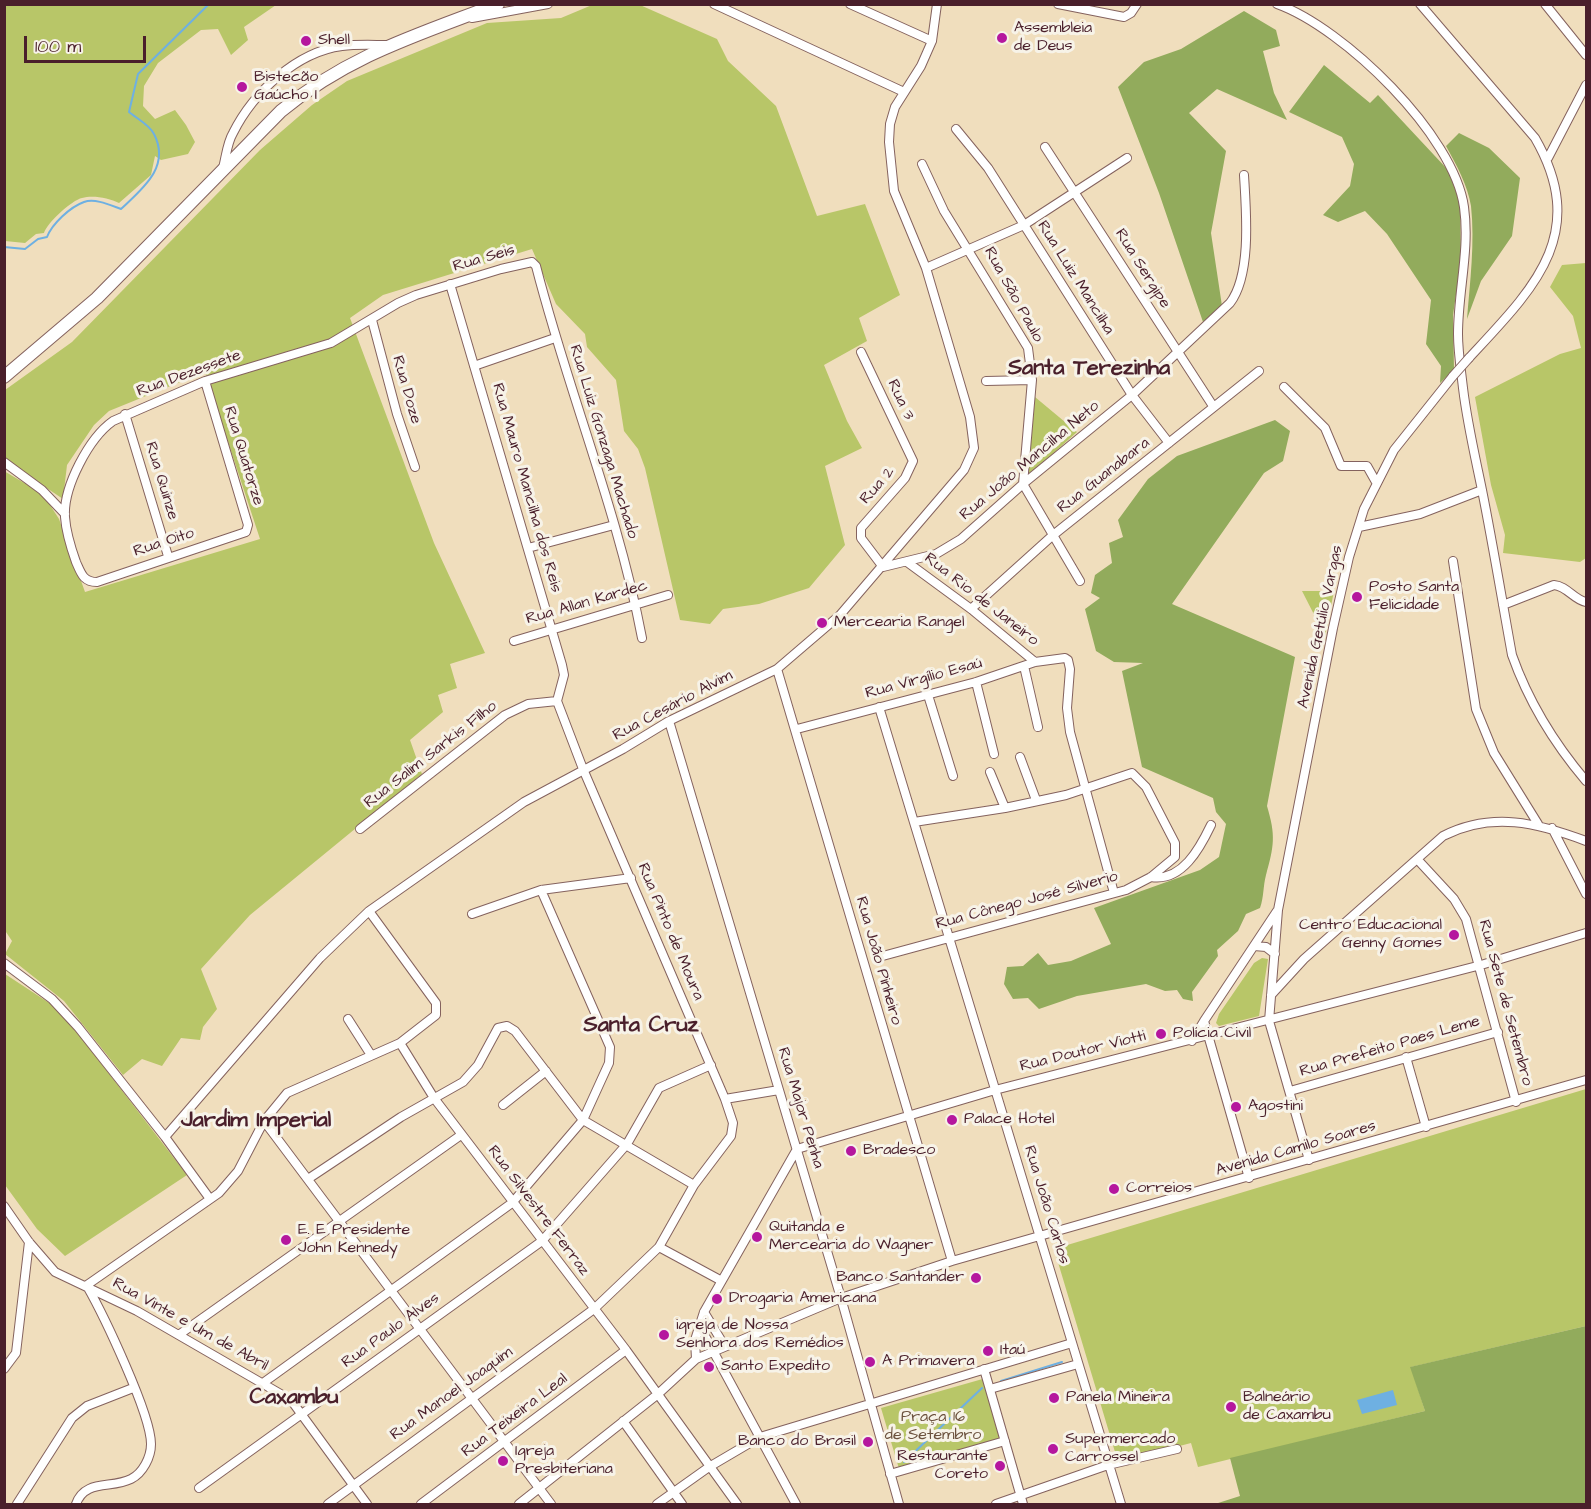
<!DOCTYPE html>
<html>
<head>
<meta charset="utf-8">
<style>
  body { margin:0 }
  #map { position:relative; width:1591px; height:1509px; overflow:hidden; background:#f0debd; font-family:"Architects Daughter",sans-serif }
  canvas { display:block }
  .frame { position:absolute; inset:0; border:6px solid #4a1f2b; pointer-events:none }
  .scale { position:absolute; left:24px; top:36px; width:122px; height:27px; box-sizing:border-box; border:3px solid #4a1f2b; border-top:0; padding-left:8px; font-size:18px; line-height:21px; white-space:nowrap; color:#4a1f2b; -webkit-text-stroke:4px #f7f3e8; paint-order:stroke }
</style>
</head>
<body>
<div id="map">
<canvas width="1591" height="1509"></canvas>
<div class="frame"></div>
<div class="scale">100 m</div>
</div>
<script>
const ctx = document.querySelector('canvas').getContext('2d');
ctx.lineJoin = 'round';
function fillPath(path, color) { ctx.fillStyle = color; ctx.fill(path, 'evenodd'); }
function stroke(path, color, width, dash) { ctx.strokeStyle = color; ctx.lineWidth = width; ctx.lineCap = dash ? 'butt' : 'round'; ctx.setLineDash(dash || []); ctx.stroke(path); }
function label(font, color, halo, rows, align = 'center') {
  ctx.font = font + ' "Architects Daughter",sans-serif'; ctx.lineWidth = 6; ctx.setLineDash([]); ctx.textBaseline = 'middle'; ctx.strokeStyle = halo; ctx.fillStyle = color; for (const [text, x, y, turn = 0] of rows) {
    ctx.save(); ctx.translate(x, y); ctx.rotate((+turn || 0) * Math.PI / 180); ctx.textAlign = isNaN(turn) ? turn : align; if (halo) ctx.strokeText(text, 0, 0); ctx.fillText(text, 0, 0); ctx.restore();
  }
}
const green = new Path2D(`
  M 5,4 L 276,4 L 276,5 L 244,27 L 248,40 L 231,55 L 218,29 L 201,30 L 158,63 L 144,86 L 143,106 L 155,119 L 175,110 L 186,125 L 195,142 L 188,154 L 161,160 L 155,156 L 151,175 L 119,203 C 109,198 93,195 82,198 C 72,200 47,223 44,233 L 36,234 L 25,243 L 5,241 Z
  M 592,5 L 640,5 L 717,39 L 728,61 L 776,106 L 817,216 L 865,204 L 900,295 L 859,318 L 867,341 L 824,365 L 847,421 L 862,448 L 825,466 L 845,545 L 809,588 L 759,604 L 723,609 L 710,624 L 680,620 L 645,468 L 638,449 L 624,431 L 616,380 L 587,347 L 585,334 L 556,304 L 532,249 L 383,295 L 350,318 L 434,543 L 485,653 L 450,664 L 457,688 L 438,695 L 443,712 L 410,740 L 422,774 L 250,915 L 201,969 L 217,1009 L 203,1027 L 200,1040 L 181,1038 L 162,1066 L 142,1059 L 123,1075 L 64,1001 L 5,954 L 12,941 L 4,929 L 4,471 L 43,494 L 59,519 L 85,592 L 260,539 L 205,372 L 109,411 L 94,425 L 67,465 L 63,499 L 5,460 L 5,390 L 72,342 L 260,150 L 312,105 L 347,81 L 487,23 L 561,18 Z
  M 1586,263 L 1586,558 L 1580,562 L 1503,553 L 1505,535 L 1491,485 L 1475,397 L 1560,354 L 1581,348 L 1573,316 L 1550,287 L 1562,265 Z
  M 1035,397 L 1077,432 L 1028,476 Z
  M 1302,591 L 1334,591 L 1325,636 Z
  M 1262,958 L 1268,959 L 1259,1016 L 1219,1026 L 1216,1023 L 1219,1014 L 1254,963 Z
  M 5,974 L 60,1010 L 187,1175 L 65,1256 L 37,1229 L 5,1185 Z
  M 1586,1089 L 1586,1326 L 1411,1367 L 1425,1411 L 1198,1467 L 1191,1443 L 1118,1462 L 1054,1249 Z
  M 986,1378 L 1001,1442 L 900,1472 L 881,1408 Z`);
const forest = new Path2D(`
  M 1244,11 L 1276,30 L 1280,46 L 1263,51 L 1274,93 L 1287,120 L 1217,89 L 1189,113 L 1226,151 L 1211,233 L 1222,306 L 1203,322 L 1159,193 L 1118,87 L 1144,62 L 1181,49 Z
  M 1324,65 L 1370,103 L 1378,95 L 1448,170 L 1460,202 L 1461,261 L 1453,315 L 1454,370 L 1440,383 L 1441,366 L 1426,344 L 1431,300 L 1387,234 L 1365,211 L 1338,222 L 1323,215 L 1350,186 L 1354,164 L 1342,137 L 1289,112 Z
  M 1459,133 L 1489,148 L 1520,178 L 1512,236 L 1481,281 L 1467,319 C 1470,282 1475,243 1471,206 C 1468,186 1456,164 1446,146 Z
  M 1275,420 L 1290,431 L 1283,461 L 1264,473 L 1172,604 L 1295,657 L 1267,806 C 1276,836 1274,846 1266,875 C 1263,886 1264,897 1260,908 L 1246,914 L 1238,931 L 1217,950 L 1218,956 L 1192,992 L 1193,1001 L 1183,999 L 1177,990 L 1165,991 L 1146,984 L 1077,996 L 1039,1009 L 1028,998 L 1013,999 L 1004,984 L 1007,967 L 1023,966 L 1038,953 L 1048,965 L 1071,961 L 1111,944 L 1094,908 L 1200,870 L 1219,857 L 1226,824 L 1216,812 L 1213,798 L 1142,767 L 1122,671 L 1143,663 L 1114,662 L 1096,651 L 1085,609 L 1100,598 L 1091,593 L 1095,575 L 1112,563 L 1109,543 L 1123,537 L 1118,520 L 1148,479 L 1177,456 Z
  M 1586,1326 L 1586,1504 L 1215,1504 L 1240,1496 L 1230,1458 L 1425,1411 L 1410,1367 Z`);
const water = new Path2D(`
  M 1393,1390 L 1397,1405 L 1362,1414 L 1357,1400 Z`);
const stream = new Path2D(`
  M 4,247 L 25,249 L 38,239 L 47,237 C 52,224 70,207 84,202 C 95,198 110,205 121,209 C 142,189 171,167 154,134 C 150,125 136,118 129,112 L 138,74 L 209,4
  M 1001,1381 L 1062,1362
  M 904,1462 L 982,1388`);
const minor = new Path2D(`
  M 714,4 L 904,92
  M 850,4 L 932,41
  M 1058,4 L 1124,17 L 1131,13 L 1137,4
  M 1277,4 C 1344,28 1454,135 1464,207 C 1470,250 1458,291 1458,334 C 1458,352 1461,370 1463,388 C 1467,422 1475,456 1482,490 C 1493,545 1502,600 1512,655 C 1529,703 1553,742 1586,781
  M 1420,4 L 1535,138 C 1591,235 1532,290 1469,358
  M 1545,4 L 1586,55
  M 472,18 L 548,4
  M 956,129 L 988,168 L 1132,395 L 1169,443
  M 1045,147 L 1213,406
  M 1548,158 L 1586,85
  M 922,164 L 944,211 L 1028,348 L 1032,380 L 1023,484 L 1080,581
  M 223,168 C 226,157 227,143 233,133 C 253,93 296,52 342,46 C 357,44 373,45 388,45
  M 926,268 L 1024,225 L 1127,158
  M 450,284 L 562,665 L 564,675 L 557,701
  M 372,320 L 397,414 L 415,467
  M 861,352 L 913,461 L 905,478 L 861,528 L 861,538 L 883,567 L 936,554 L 961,539 L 1023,484 L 1132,395 L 1230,303 C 1252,274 1246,210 1244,175
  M 474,366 L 555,338
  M 205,381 L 248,525 L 246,532 L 97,582 C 83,582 81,573 76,562 C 71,548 66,532 65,517 C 63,487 89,438 113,421 L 205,381 L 331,343 L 398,303 L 416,295 L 501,269 L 532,262 L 536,266 C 568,391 618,511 642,638
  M 986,381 L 1032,380
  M 1284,387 L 1325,428 L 1341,466 L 1367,466 L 1376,482
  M 125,414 L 168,556
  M 4,462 L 42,490 L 65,514
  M 1359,527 L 1420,514 L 1482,490
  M 528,548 L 614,525
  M 1453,561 L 1476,709 L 1494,753 L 1538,824
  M 907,562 L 971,609 L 1035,662
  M 1503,605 L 1554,585 C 1567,586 1574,600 1586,602
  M 971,609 L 1052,536 L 1259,371
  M 514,641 L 668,595
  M 1024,666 L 1038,727
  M 777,669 L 952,1261
  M 976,682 L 994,754
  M 928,695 L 953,776
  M 879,707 L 1121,1504
  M 669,721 L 841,1298 L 899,1504
  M 797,729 L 976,682 L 1035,662 L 1065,658 L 1068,660 L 1070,669 L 1067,708 L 1070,732 L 1114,893
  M 1020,757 L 1036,800
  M 990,772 L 1005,808
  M 1552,828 L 1586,894
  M 360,829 L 505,715 L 528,704 L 557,701
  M 1417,859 L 1454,899 L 1466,919 L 1516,1102
  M 1151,877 C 1182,882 1200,848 1211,825
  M 472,914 L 541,890 L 631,878
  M 1254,946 L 1266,947 L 1275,954
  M 879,957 L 1126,890 L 1151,877 L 1175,857 L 1175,843 L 1146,787 L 1132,773 L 1066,795 L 1005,808 L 914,822
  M 4,963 L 52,999 L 78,1027 L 165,1137 L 210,1199
  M 1271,995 L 1304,959 L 1443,836 C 1492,811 1538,823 1586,841
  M 348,1019 L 371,1055
  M 1192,1041 L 1204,1021
  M 400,1043 L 434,1098 L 626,1350 L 737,1504
  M 1406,1057 L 1426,1127
  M 1290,1091 L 1498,1032
  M 725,1099 L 779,1090
  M 503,1105 L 546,1071
  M 264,1121 L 551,1504
  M 165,1137 L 320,958 L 369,911 L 524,802 L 623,749 L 669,721 L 777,669 L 840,615 L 964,470 L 974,448 L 970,417 L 926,268 L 894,191 L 889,142 L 890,124 L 895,107 L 921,66 L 932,41 L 937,4
  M 797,1149 L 995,1090 L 1481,965 L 1586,933
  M 1309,1160 L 1269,1021 L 1278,910 L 1333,628 L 1349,557 L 1364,509 L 1394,450 L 1453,376
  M 1249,1178 L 1204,1021 L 1277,911
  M 308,1179 L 401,1117 L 463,1082 L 478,1065 L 498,1028 L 507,1026 L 515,1031 L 583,1120 L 694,1185
  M 4,1206 L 29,1242 L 55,1272 L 137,1311 L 291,1400 L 367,1504
  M 659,1247 L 720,1280
  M 87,1285 L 219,1193 L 238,1171 L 264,1121 L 287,1093 L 400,1043 L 436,1015 L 436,1003 L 369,911
  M 704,1312 L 724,1345
  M 699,1325 L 796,1504
  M 180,1334 L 461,1135
  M 696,1359 L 695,1340 L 704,1312 L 797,1149
  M 4,1369 L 16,1353 L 29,1242
  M 984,1369 L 1023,1504
  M 263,1383 L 512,1203 L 583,1120 L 609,1063 L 610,1047 L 541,890
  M 990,1389 L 1078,1364
  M 623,1421 L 682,1504
  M 890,1474 L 1005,1441
  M 199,1488 L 542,1241 L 627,1144 L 659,1088 L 711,1065
  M 17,1504 L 72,1418 L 87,1406 L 133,1388
  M 76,1504 C 85,1479 111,1489 131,1479 C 143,1473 151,1457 151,1444 C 151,1414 103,1314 87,1286
  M 328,1504 L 594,1309 L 659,1247 L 694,1185 L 731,1136 L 733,1123 L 725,1099 L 583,769 L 557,701
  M 421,1504 L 626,1350
  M 519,1504 L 658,1394 L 696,1359 L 841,1298 L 952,1261 L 1586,1080
  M 657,1504 L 709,1467 L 760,1437 L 1072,1343
  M 996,1504 L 1108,1465 L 1177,1449`);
const highway = new Path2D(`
  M 4,377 L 97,298 L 281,111 C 349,55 418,35 498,4`);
const minorBridge = new Path2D(`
  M 1453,376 L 1469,358`);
const markers = [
  [1002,38,6,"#b5179e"],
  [306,41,6,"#b5179e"],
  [242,87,6,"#b5179e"],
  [1357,597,6,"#b5179e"],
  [822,623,6,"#b5179e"],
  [1454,935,6,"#b5179e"],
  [1161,1034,6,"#b5179e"],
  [1236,1107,6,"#b5179e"],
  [952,1120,6,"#b5179e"],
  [851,1151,6,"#b5179e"],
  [1114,1189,6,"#b5179e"],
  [757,1237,6,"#b5179e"],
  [286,1240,6,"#b5179e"],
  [976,1278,6,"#b5179e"],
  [717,1299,6,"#b5179e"],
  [664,1335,6,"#b5179e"],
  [988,1351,6,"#b5179e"],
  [870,1362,6,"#b5179e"],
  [709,1367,6,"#b5179e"],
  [1054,1398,6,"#b5179e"],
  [1231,1407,6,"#b5179e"],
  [868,1442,6,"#b5179e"],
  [1053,1449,6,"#b5179e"],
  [503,1461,6,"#b5179e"],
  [1000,1466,6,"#b5179e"]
];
const poiNames = [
  ["Assembleia",1014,29],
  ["de Deus",1014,47],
  ["Shell",318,41],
  ["Bistecão",254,78],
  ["Gaúcho I",254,96],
  ["Posto Santa",1369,588],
  ["Felicidade",1369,606],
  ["Mercearia Rangel",834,623],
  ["Centro Educacional",1442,926,"right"],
  ["Genny Gomes",1442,944,"right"],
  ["Polícia Civil",1173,1034],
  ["Agostini",1248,1107],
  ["Palace Hotel",964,1120],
  ["Bradesco",863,1151],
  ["Correios",1126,1189],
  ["Quitanda e",769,1228],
  ["Mercearia do Wagner",769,1246],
  ["E. E Presidente",298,1231],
  ["John Kennedy",298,1249],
  ["Banco Santander",964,1278,"right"],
  ["Drogaria Americana",729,1299],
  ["igreja de Nossa",676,1326],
  ["Senhora dos Remédios",676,1344],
  ["Itaú",1000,1351],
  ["A Primavera",882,1362],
  ["Santo Expedito",721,1367],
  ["Panela Mineira",1066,1398],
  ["Balneário",1243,1398],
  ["de Caxambu",1243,1416],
  ["Supermercado",1065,1440],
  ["Carrossel",1065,1458],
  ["Banco do Brasil",856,1442,"right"],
  ["Igreja",515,1452],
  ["Presbiteriana",515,1470],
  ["Restaurante",988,1457,"right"],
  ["Coreto",988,1475,"right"]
];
const streetNames = [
  ["Rua Seis",484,259,-16],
  ["Rua Sergipe",1142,269,58],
  ["Rua Luiz Mancilha",1075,278,58],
  ["Rua São Paulo",1013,295,61],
  ["Rua Dezessete",189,374,-20],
  ["Rua Doze",406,390,74],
  ["Rua 3",900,400,65],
  ["Rua Luiz Gonzaga Machado",603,442,73],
  ["Rua Quatorze",243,456,73],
  ["Rua João Mancilha Neto",1030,461,-40],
  ["Rua Guanabara",1104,476,-38],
  ["Rua Quinze",161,481,73],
  ["Rua 2",878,486,-49],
  ["Rua Mauro Mancilha dos Reis",526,488,74],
  ["Rua Oito",164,543,-18],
  ["Rua Rio de Janeiro",981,600,38],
  ["Rua Allan Kardec",587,603,-16],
  ["Avenida Getúlio Vargas",1321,627,-78],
  ["Rua Virgílio Esaú",924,679,-15],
  ["Rua Cesário Alvim",673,706,-28],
  ["Rua Salim Sarkis Filho",431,755,-38],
  ["Rua Cônego José Silverio",1027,901,-15],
  ["Rua Pinto de Moura",670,932,67],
  ["Rua João Pinheiro",878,961,74],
  ["Rua Sete de Setembro",1505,1003,75],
  ["Rua Prefeito Paes Leme",1390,1047,-16],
  ["Rua Doutor Viotti",1083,1052,-14],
  ["Rua Major Penha",800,1108,73],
  ["Avenida Camilo Soares",1296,1149,-16],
  ["Rua João Carlos",1046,1205,73],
  ["Rua Silvestre Ferraz",538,1211,53],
  ["Rua Vinte e Um de Abril",190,1325,29],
  ["Rua Paulo Alves",391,1331,-36],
  ["Rua Manoel Joaquim",452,1394,-36],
  ["Rua Teixeira Leal",515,1416,-37]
];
const parkNames = [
  ["Praça 16",933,1418],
  ["de Setembro",933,1436]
];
const districtNames = [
  ["Santa Terezinha",1089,369],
  ["Santa Cruz",641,1026],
  ["Jardim Imperial",256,1121],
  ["Caxambu",294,1398]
];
fillPath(green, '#b8c668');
fillPath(forest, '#92ab5c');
fillPath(water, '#6eb0e2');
stroke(stream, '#6eb0e2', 2);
stroke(minor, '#84625e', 10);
stroke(highway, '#84625e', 14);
stroke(minor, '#fff', 8);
stroke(highway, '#fff', 12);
stroke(minorBridge, '#84625e', 10, []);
stroke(minorBridge, '#fff', 8);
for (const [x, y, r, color] of markers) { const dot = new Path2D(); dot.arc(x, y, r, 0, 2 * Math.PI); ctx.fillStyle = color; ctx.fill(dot); stroke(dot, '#f7f3e8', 2); }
label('16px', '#4a1f2b', '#f7f3e8', poiNames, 'left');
label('16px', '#4a1f2b', '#f7f3e8', streetNames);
label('16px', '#6b513d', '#f7f3e8', parkNames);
label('bold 22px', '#4a1f2b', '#f7f3e8', districtNames);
</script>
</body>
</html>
